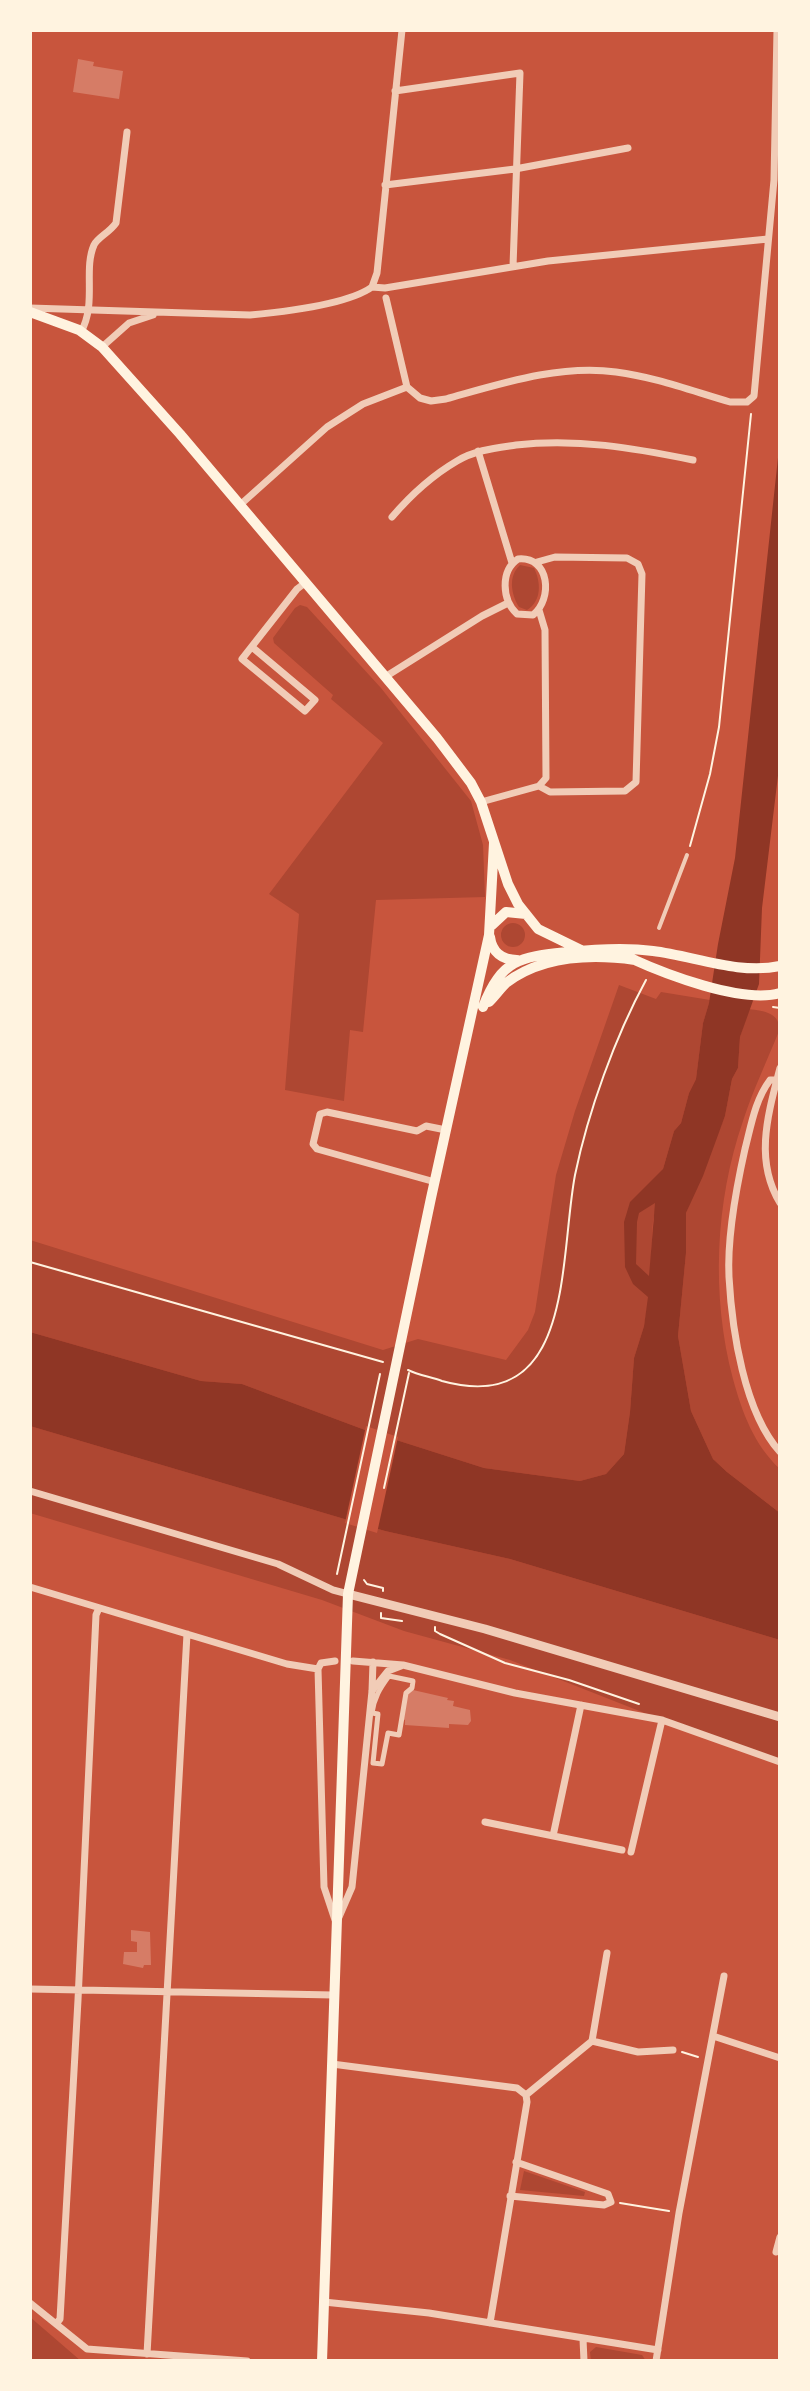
<!DOCTYPE html>
<html>
<head>
<meta charset="utf-8">
<style>
  body { margin:0 }
  #map { position:relative; width:810px; height:2391px; overflow:hidden; background:#c8553d; font-family:"Sofia Sans Condensed",sans-serif }
  canvas { display:block }
  .frame { position:absolute; inset:0; border:32px solid #fff3e0; pointer-events:none }
</style>
</head>
<body>
<div id="map">
<canvas width="810" height="2391"></canvas>
<div class="frame"></div>
</div>
<script>
const ctx = document.querySelector('canvas').getContext('2d');
ctx.lineJoin = 'round';
function fillPath(path, color) { ctx.fillStyle = color; ctx.fill(path, 'evenodd'); }
function stroke(path, color, width, dash) { ctx.strokeStyle = color; ctx.lineWidth = width; ctx.lineCap = dash ? 'butt' : 'round'; ctx.setLineDash(dash || []); ctx.stroke(path); }
const green = new Path2D(`
  M 520,565 L 534,568 C 541,582 542,601 527,610 L 519,607 C 511,594 508,576 520,565 Z
  M 300,605 L 307,607 L 381,688 L 471,801 L 483,845 L 485,897 L 376,900 L 363,1032 L 350,1030 L 344,1101 L 285,1090 L 299,914 L 269,894 L 383,743 L 331,699 L 333,695 L 274,643 L 273,638 L 295,608 Z
  M501 935a12 12 0 1 1 24 0a12 12 0 1 1-24 0Z
  M 619,985 L 656,999 L 661,992 L 710,1000 L 703,1023 L 696,1079 L 689,1093 L 681,1123 L 674,1131 L 663,1169 L 653,1221 L 649,1296 L 644,1326 L 634,1358 L 630,1412 L 624,1454 L 606,1474 L 580,1481 L 484,1468 L 365,1430 L 242,1384 L 201,1381 L 30,1332 L 30,1240 L 383,1350 L 418,1339 L 506,1360 L 528,1330 L 535,1312 L 556,1175 L 575,1111 Z
  M 749,1009 C 764,1011 781,1013 779,1031 C 767,1061 753,1090 743,1121 C 715,1202 711,1296 733,1379 C 742,1412 754,1445 780,1469 L 780,1513 L 727,1472 L 713,1459 L 691,1411 L 678,1336 L 686,1253 L 686,1213 L 725,1116 L 732,1079 L 738,1068 L 740,1037 Z
  M 30,1426 L 385,1531 L 510,1559 L 780,1640 L 780,1761 L 675,1725 L 510,1660 L 404,1631 L 322,1600 L 30,1513 Z
  M 524,2171 L 585,2192 L 584,2196 L 520,2190 Z
  M 30,2317 L 81,2361 L 30,2361 Z
  M 596,2347 L 642,2355 L 646,2361 L 591,2361 L 590,2352 Z`);
const water = new Path2D(`
  M 780,439 L 780,759 L 762,908 L 759,984 L 740,1037 L 738,1068 L 732,1079 L 725,1116 L 703,1176 L 686,1213 L 686,1253 L 678,1336 L 691,1411 L 713,1459 L 727,1472 L 780,1513 L 780,1640 L 510,1559 L 385,1531 L 30,1426 L 30,1332 L 201,1381 L 242,1384 L 365,1430 L 484,1468 L 580,1481 L 606,1474 L 624,1454 L 630,1412 L 634,1358 L 644,1326 L 648,1297 L 633,1284 L 625,1267 L 624,1222 L 630,1202 L 663,1169 L 674,1131 L 681,1123 L 689,1093 L 696,1079 L 703,1023 L 709,1003 L 718,944 L 735,858 ZM 655,1203 L 649,1276 L 636,1264 L 637,1222 L 639,1213 Z`);
const pier = new Path2D(`
  M 366,1426 L 398,1437 L 377,1533 L 345,1523 Z`);
const building = new Path2D(`
  M 78,59 L 94,62 L 93,66 L 123,71 L 119,99 L 73,92 Z
  M 413,1690 L 448,1698 L 447,1700 L 454,1701 L 453,1706 L 470,1710 L 471,1721 L 468,1725 L 449,1724 L 449,1728 L 405,1725 L 405,1720 L 402,1719 L 407,1693 Z
  M 131,1930 L 150,1932 L 151,1965 L 144,1965 L 143,1968 L 123,1964 L 124,1952 L 137,1952 L 137,1942 L 131,1941 Z`);
const path = new Path2D(`
  M 690,846 L 710,774 L 719,727 L 751,414
  M 773,1007 L 780,1008
  M 30,1262 L 383,1362
  M 408,1370 C 418,1375 431,1377 442,1381 C 575,1418 559,1258 575,1175 C 588,1112 615,1037 646,980
  M 384,1488 L 409,1373
  M 337,1574 L 380,1374
  M 364,1580 L 367,1584 L 383,1588 L 383,1591
  M 381,1613 L 381,1618 L 402,1621
  M 435,1627 L 435,1631 L 440,1634 L 505,1663 L 569,1680 L 639,1704
  M 682,2052 L 698,2057
  M 620,2203 L 669,2211`);
const service = new Path2D(`
  M 659,928 L 687,855`);
const pedestrian = new Path2D(`
  M 389,1676 L 413,1681 L 412,1688 L 406,1693 L 399,1735 L 388,1733 L 382,1764 L 373,1763 L 378,1714 L 372,1713 C 374,1698 380,1688 389,1676 Z`);
const minor = new Path2D(`
  M 395,91 L 520,73 L 513,266
  M 385,185 L 515,169 L 628,148
  M 372,287 L 377,273 L 402,30
  M 386,298 L 407,387 L 420,398 L 431,401 L 446,399 C 500,384 560,364 616,372 C 655,377 692,391 730,402 L 747,402 L 754,396 L 774,180 L 777,30
  M 30,308 L 250,315 C 282,312 347,305 372,287 L 385,288 L 548,261 L 768,239
  M 81,332 C 97,303 83,270 94,245 C 98,237 109,233 116,223 L 127,132
  M 102,347 L 129,323 L 153,315
  M 478,451 L 512,563
  M 240,505 L 327,427 L 363,404 L 407,387
  M 392,517 C 410,496 433,475 457,461 C 475,450 496,448 516,445 C 577,438 633,448 693,460
  M 518,559 C 550,556 553,599 533,615 L 517,614 C 502,600 500,571 518,559 Z
  M 537,562 L 555,557 L 627,558 L 638,564 L 642,574 L 636,782 L 625,791 L 550,792 L 539,786
  M 252,647 L 315,700 L 305,711 L 242,659 L 297,589 L 305,583
  M 385,677 L 482,616 L 508,603
  M 481,802 L 539,786 L 546,778 L 545,630 L 539,610
  M 780,1068 C 768,1114 754,1160 780,1203
  M 777,1080 L 770,1080 C 755,1100 751,1126 745,1149 C 736,1189 727,1237 729,1277 C 732,1330 744,1412 780,1452
  M 435,1182 L 317,1149 L 313,1144 L 320,1114 L 327,1112 L 417,1131 L 426,1126 L 446,1130
  M 30,1491 L 278,1564 L 333,1590 L 348,1594
  M 30,1587 L 287,1664 L 318,1669
  M 353,1661 L 403,1665 L 515,1693 L 662,1720 L 780,1762
  M 318,1669 L 324,1887 L 335,1920
  M 318,1669 L 321,1663 L 335,1661
  M 372,1691 L 388,1671 L 401,1666
  M 485,1822 L 622,1850
  M 553,1836 L 581,1705
  M 631,1852 L 662,1720
  M 339,1917 L 352,1887 L 372,1691 L 373,1662
  M 30,1989 L 333,1995
  M 713,2036 L 780,2058
  M 592,2041 L 638,2052 L 673,2050
  M 332,2064 L 517,2088 L 526,2095
  M 526,2095 L 592,2041 L 607,1953
  M 510,2196 L 604,2205 L 611,2202 L 608,2194 L 516,2162
  M 776,2252 L 780,2237
  M 324,2302 L 429,2313 L 658,2350
  M 30,2303 L 87,2349 L 247,2361
  M 490,2323 L 527,2102 L 526,2095
  M 56,2324 L 60,2319 L 78,2000 L 96,1615 L 99,1608
  M 583,2339 L 584,2361
  M 147,2354 L 187,1634
  M 656,2361 L 679,2213 L 724,1976`);
const tertiary = new Path2D(`
  M 348,1594 L 485,1629 L 780,1717`);
const secondary = new Path2D(`
  M 30,312 L 79,330 L 102,347 L 180,434 L 437,738 L 471,783 L 481,802 L 508,884 L 518,904 L 538,929 L 581,950
  M 492,925 L 506,912 L 526,914
  M 490,937 C 492,952 502,960 517,960
  M 630,958 C 665,974 742,1004 780,993
  M 489,1002 C 495,996 500,989 506,983 C 543,955 592,954 635,960
  M 483,1007 C 502,958 521,957 568,952 C 596,949 625,947 653,951 C 694,956 739,975 780,966
  M 322,2361 L 348,1594 L 431,1198 L 489,935 L 494,843`);
fillPath(green, '#ae4732');
fillPath(water, '#8f3625');
fillPath(pier, '#c8553d');
fillPath(building, '#d67c66');
stroke(path, '#fff3e0', 2);
stroke(service, '#f1ccb7', 4);
stroke(pedestrian, '#f1ccb7', 5);
stroke(minor, '#f1ccb7', 7);
stroke(tertiary, '#f1ccb7', 9);
stroke(secondary, '#fff3e0', 10);
</script>
</body>
</html>
